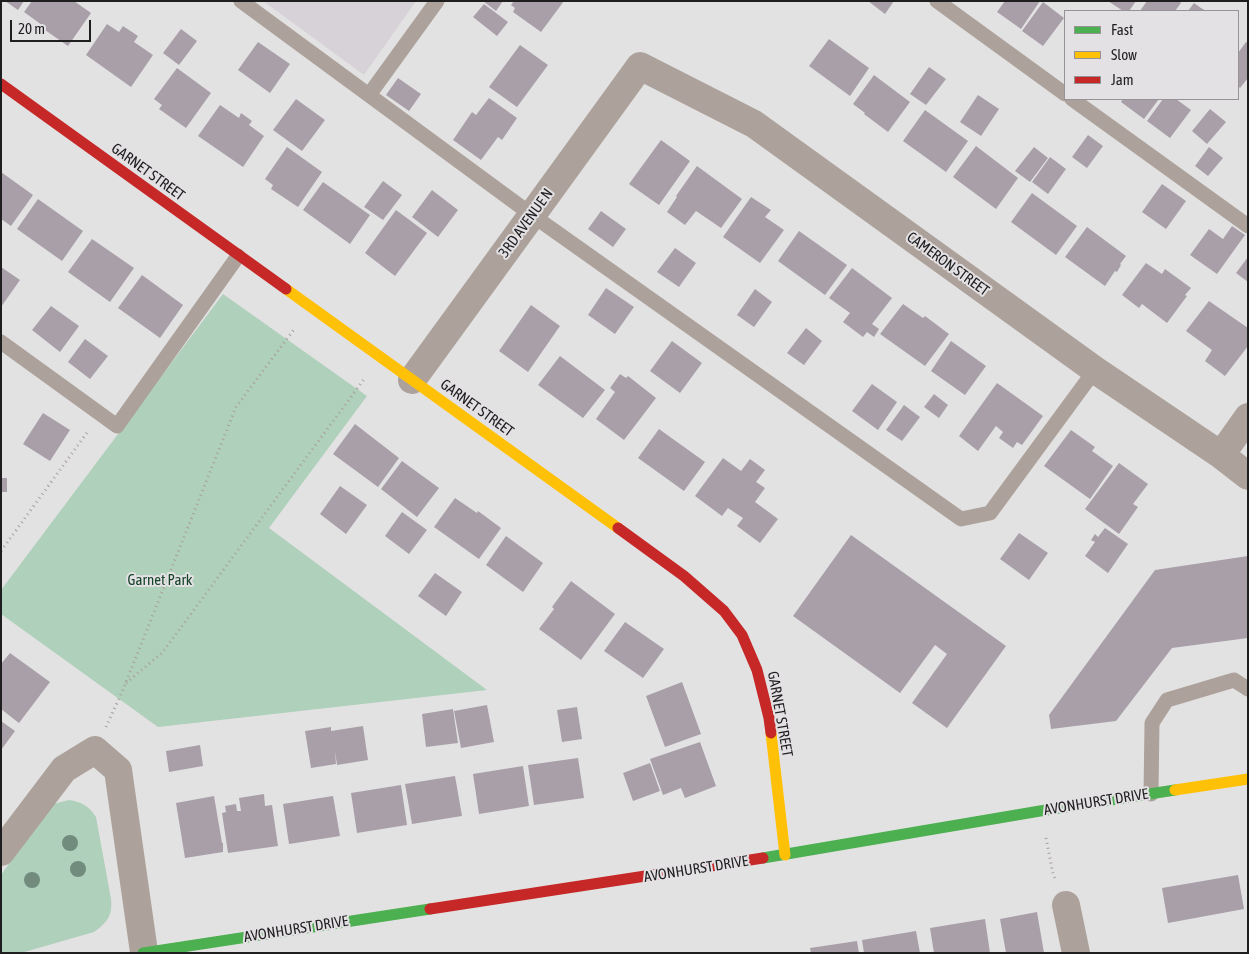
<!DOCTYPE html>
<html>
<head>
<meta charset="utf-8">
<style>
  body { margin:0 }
  #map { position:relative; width:1249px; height:954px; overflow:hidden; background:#e3e2e3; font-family:"Asap Condensed",sans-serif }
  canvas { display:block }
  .frame { position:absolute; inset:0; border:2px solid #1f1e1f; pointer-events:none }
  .legend { position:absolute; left:1064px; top:10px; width:175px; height:90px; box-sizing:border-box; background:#e4e1e4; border:1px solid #959395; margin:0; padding:6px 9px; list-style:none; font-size:15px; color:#1f1e1f }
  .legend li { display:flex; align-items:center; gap:10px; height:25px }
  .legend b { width:25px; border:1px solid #959395 }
  .scale { position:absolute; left:10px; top:20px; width:81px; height:22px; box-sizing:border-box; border:2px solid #1f1e1f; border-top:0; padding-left:6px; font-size:15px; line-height:18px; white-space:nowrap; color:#1f1e1f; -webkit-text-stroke:4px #e4e1e4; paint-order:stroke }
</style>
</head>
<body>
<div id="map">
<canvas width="1249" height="954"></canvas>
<div class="frame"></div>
<ul class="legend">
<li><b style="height:6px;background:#4caf50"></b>Fast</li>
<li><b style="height:6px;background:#ffc107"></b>Slow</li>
<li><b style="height:6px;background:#c62828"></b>Jam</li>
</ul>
<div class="scale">20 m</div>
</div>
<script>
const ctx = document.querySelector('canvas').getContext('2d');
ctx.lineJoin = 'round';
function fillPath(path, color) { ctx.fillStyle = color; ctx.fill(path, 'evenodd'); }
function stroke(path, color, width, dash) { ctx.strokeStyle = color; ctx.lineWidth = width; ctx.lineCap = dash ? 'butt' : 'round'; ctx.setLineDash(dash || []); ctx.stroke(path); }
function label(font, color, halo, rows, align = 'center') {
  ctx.font = font + ' "Asap Condensed",sans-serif'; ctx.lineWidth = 4; ctx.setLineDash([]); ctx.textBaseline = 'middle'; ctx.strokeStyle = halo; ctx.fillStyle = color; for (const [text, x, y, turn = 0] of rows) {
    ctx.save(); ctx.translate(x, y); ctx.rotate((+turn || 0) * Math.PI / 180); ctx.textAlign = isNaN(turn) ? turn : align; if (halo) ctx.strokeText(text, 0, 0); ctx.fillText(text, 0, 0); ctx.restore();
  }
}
const built = new Path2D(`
  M 263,1 L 416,1 L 364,75 Z`);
const green = new Path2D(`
  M 223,294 L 367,396 L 269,528 L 487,690 L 158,727 L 1,614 L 1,590 Z
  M 69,800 C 82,802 89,806 96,817 L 111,899 C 113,915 107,923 94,932 L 21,953 L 1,953 L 1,875 L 47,810 L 53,804 Z`);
const building = new Path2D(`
  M 5,1 L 24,1 L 18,10 Z
  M 32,1 L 74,1 L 91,13 L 68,46 L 45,30 L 46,28 L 24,12 Z
  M 483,1 L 503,1 L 496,11 Z
  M 514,1 L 564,1 L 541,32 L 513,12 L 515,8 L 511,5 Z
  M 868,1 L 894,1 L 885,14 Z
  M 1005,1 L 1040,1 L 1021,29 L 997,12 Z
  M 1108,1 L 1136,1 L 1129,11 L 1123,11 Z
  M 1147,1 L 1179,1 L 1181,3 L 1175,11 L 1140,11 Z
  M 1043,2 L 1064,18 L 1043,46 L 1022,31 Z
  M 1194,3 L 1201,8 L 1206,11 L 1188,11 Z
  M 484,4 L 508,22 L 497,36 L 473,17 Z
  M 107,24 L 119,32 L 123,26 L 138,36 L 134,42 L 153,55 L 131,87 L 86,55 Z
  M 181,29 L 197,41 L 179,65 L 163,53 Z
  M 829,39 L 869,68 L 850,96 L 809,66 Z
  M 258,42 L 290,64 L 270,93 L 238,70 Z
  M 1246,42 L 1248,43 L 1248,78 L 1240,88 L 1238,86 L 1238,53 Z
  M 520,45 L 548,65 L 517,107 L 489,87 Z
  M 929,67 L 946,79 L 926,105 L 910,94 Z
  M 177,68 L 211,93 L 186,128 L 159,109 L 162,105 L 154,99 Z
  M 874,75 L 910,102 L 888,132 L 864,114 L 865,113 L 853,104 Z
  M 398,78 L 421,94 L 409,111 L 386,95 Z
  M 978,95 L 999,109 L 981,136 L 960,122 Z
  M 489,98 L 517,118 L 502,140 L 498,137 L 481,160 L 453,140 L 472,112 L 476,115 Z
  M 296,99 L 325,120 L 302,151 L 273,130 Z
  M 1123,99 L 1159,99 L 1144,119 L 1121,102 Z
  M 1163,99 L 1176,99 L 1191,110 L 1170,138 L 1147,121 Z
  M 220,105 L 239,118 L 241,113 L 252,121 L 249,125 L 264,136 L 243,167 L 198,136 Z
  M 1210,109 L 1226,122 L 1207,144 L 1192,131 Z
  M 925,110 L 968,141 L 946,172 L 903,141 Z
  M 1088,135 L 1103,146 L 1087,168 L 1072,157 Z
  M 661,140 L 690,161 L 659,205 L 629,184 Z
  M 976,146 L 1018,178 L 996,209 L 953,177 Z
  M 287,147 L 322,172 L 298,207 L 271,189 L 273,185 L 265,179 Z
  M 1034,147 L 1048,158 L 1030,182 L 1015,171 Z
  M 1209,147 L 1223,158 L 1208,176 L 1195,166 Z
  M 1050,157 L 1066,169 L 1048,194 L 1032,182 Z
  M 697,166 L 742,199 L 721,228 L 696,211 L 685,225 L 667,212 L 677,197 L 676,196 Z
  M 1,172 L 33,195 L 11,226 L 1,219 Z
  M 383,181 L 402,195 L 383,220 L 364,207 Z
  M 323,182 L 370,215 L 350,244 L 303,210 Z
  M 1162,184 L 1186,201 L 1166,229 L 1142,212 Z
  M 432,190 L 458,210 L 438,237 L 412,217 Z
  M 1032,193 L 1077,226 L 1056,255 L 1011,222 Z
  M 751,197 L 771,210 L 765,217 L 784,230 L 760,263 L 723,237 Z
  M 38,199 L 83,231 L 62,261 L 17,229 Z
  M 396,210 L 427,233 L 395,276 L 365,253 Z
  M 601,211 L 626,229 L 613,247 L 588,229 Z
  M 1232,226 L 1245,235 L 1217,274 L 1190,255 L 1209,229 L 1223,239 Z
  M 1087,227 L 1126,256 L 1120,264 L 1121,265 L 1117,272 L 1115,271 L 1105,286 L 1065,257 Z
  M 799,231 L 847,265 L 825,295 L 778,261 Z
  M 92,239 L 134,268 L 110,302 L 68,272 Z
  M 675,248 L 696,263 L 679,287 L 657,272 Z
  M 1248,257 L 1248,282 L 1236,273 Z
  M 1146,263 L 1162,274 L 1165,269 L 1191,288 L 1185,295 L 1187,296 L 1167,323 L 1142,304 L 1139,308 L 1122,295 Z
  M 1,267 L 20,280 L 1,307 Z
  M 852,268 L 892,298 L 872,324 L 879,329 L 874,337 L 867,332 L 863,337 L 843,322 L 850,313 L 829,298 Z
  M 142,275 L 183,305 L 160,338 L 118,308 Z
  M 606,288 L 634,307 L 615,334 L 588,315 Z
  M 755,289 L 772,302 L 754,327 L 737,315 Z
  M 1209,301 L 1248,328 L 1248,346 L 1225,376 L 1205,361 L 1212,350 L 1186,331 Z
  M 903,304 L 923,318 L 925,316 L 949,334 L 925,366 L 880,334 Z
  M 531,305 L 560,326 L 528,372 L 499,351 Z
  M 51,306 L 79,326 L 60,352 L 32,330 Z
  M 806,328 L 822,341 L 804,365 L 787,353 Z
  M 85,339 L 108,356 L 90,379 L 68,362 Z
  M 672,341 L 702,363 L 680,393 L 650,371 Z
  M 951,341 L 986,366 L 965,395 L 931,371 Z
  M 560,356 L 605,390 L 583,418 L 538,385 Z
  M 620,374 L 626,378 L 628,376 L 656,398 L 624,440 L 596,419 L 615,392 L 610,388 Z
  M 997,383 L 1043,416 L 1022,445 L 1017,442 L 1013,448 L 999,438 L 1003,432 L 996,426 L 978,451 L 959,436 Z
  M 872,384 L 897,402 L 878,430 L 852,411 Z
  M 934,394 L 948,405 L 939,418 L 924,407 Z
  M 904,405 L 920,417 L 902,441 L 886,430 Z
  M 43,413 L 70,430 L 50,461 L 23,444 Z
  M 355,424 L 399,458 L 378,487 L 333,454 Z
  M 659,429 L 705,462 L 684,491 L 638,458 Z
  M 1071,430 L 1095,447 L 1092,451 L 1113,466 L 1090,499 L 1044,466 Z
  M 723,458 L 741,471 L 750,459 L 765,470 L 756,482 L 765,488 L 755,502 L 778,519 L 760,543 L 737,526 L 743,518 L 728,508 L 722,516 L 695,496 Z
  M 402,461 L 439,488 L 417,517 L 381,489 Z
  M 1119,463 L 1148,484 L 1133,504 L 1138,507 L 1119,534 L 1085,509 Z
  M 1,478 L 7,478 L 7,492 L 1,492 Z
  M 340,486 L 367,505 L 346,534 L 320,514 Z
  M 455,498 L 477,513 L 478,511 L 501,528 L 479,559 L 434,527 Z
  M 402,512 L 427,530 L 409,554 L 385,536 Z
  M 1105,528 L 1128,544 L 1108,573 L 1085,556 L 1095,542 L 1091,540 L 1095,534 L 1098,537 Z
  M 1019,533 L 1048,553 L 1029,580 L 1000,559 Z
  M 851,535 L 1006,646 L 947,728 L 912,703 L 947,654 L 935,645 L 900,693 L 793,616 Z
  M 506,536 L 543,563 L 523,592 L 486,565 Z
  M 1248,556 L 1248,638 L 1172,648 L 1116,721 L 1051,729 L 1049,715 L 1155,570 Z
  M 435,573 L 462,592 L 446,616 L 418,596 Z
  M 571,581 L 615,614 L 581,660 L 539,629 L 554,609 L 552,607 Z
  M 625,622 L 664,649 L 643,678 L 604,651 Z
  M 10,653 L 50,682 L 19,723 L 1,709 L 1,664 Z
  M 682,682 L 701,734 L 665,747 L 646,696 Z
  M 487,705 L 494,742 L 461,748 L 454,711 Z
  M 577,707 L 582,739 L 562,742 L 557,710 Z
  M 453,709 L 458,743 L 426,747 L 422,714 Z
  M 1,721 L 15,731 L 1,750 Z
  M 363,726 L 368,760 L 337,765 L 335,751 L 336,764 L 311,768 L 305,731 L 331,727 L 331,731 Z
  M 700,742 L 716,786 L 685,798 L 681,788 L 663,795 L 650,759 Z
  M 200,745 L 203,766 L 169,772 L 166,751 Z
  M 578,758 L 584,798 L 534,805 L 528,765 Z
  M 650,763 L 660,791 L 633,801 L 623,773 Z
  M 523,766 L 529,806 L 479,814 L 473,774 Z
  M 455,776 L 462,816 L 412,824 L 405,784 Z
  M 401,785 L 407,825 L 357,833 L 351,793 Z
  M 264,794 L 265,806 L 272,805 L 278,846 L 228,853 L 222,813 L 226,812 L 225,806 L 236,804 L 237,811 L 241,811 L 239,798 Z
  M 214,796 L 222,843 L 223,843 L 223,852 L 185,858 L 176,803 Z
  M 333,796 L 340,836 L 289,844 L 283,804 Z
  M 1238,875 L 1244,909 L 1168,923 L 1162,888 Z
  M 1037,912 L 1044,953 L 1006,953 L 1000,919 Z
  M 985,919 L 990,953 L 934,953 L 930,928 Z
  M 916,931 L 920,953 L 864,953 L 862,940 Z
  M 857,941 L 859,953 L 811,953 L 810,948 Z`);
const path = new Path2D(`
  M 1,551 L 89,430
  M 126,683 L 162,653 L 365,378
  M 106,727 L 122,692 L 236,407 L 295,328
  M 1046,838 L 1053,874 L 1056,881`);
const lane = new Path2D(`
  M 241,1 L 532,215 L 961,519 L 990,513 L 1095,370
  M 937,1 L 1065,94
  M 369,95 L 437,1
  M 1072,99 L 1248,226
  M 1,342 L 117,426 L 238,256
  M 1151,794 L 1152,723 L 1167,700 L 1234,680 L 1248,689`);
const street = new Path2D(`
  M 412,380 L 532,215 L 640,66 L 754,124 L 1095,370 L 1221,455 L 1248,476
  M 1221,455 L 1248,417
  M 1,852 L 64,769 L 95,750 L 118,770 L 144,952
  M 1066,905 L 1076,953`);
const fast = new Path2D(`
  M 763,858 L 1040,811 L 1175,790
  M 143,953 L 430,909`);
const slow = new Path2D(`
  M 286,289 L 618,528
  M 771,733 L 785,855
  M 1175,790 L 1248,779`);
const jam = new Path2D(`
  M 1,84 L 286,289
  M 618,528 L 684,576 L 724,611 L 742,635 L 757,670 L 769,718 L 771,733
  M 430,909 L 763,858`);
const trees = [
  [70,843],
  [78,869],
  [32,880]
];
const streetNames = [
  ["GARNET STREET",148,172,36],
  ["3RD AVENUE N",526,223,-54],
  ["CAMERON STREET",948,264,36],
  ["GARNET STREET",477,408,36],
  ["GARNET STREET",780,714,80],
  ["AVONHURST DRIVE",1096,802,-9],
  ["AVONHURST DRIVE",696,869,-9],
  ["AVONHURST DRIVE",296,929,-9]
];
const parkNames = [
  ["Garnet Park",160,580]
];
fillPath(built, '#d7d2d7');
fillPath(green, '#afd0ba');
fillPath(building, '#a89fa9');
stroke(path, '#a7a09b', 3, [1, 4]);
stroke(lane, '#ada29b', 15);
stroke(street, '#ada29b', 28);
stroke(fast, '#4caf50', 11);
stroke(slow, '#ffc107', 11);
stroke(jam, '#c62828', 11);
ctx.fillStyle = '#718b7c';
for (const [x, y] of trees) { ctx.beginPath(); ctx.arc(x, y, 8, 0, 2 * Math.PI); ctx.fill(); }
label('15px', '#1f1e1f', '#e4e1e4', streetNames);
label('15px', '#134327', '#e4e1e4', parkNames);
</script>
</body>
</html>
